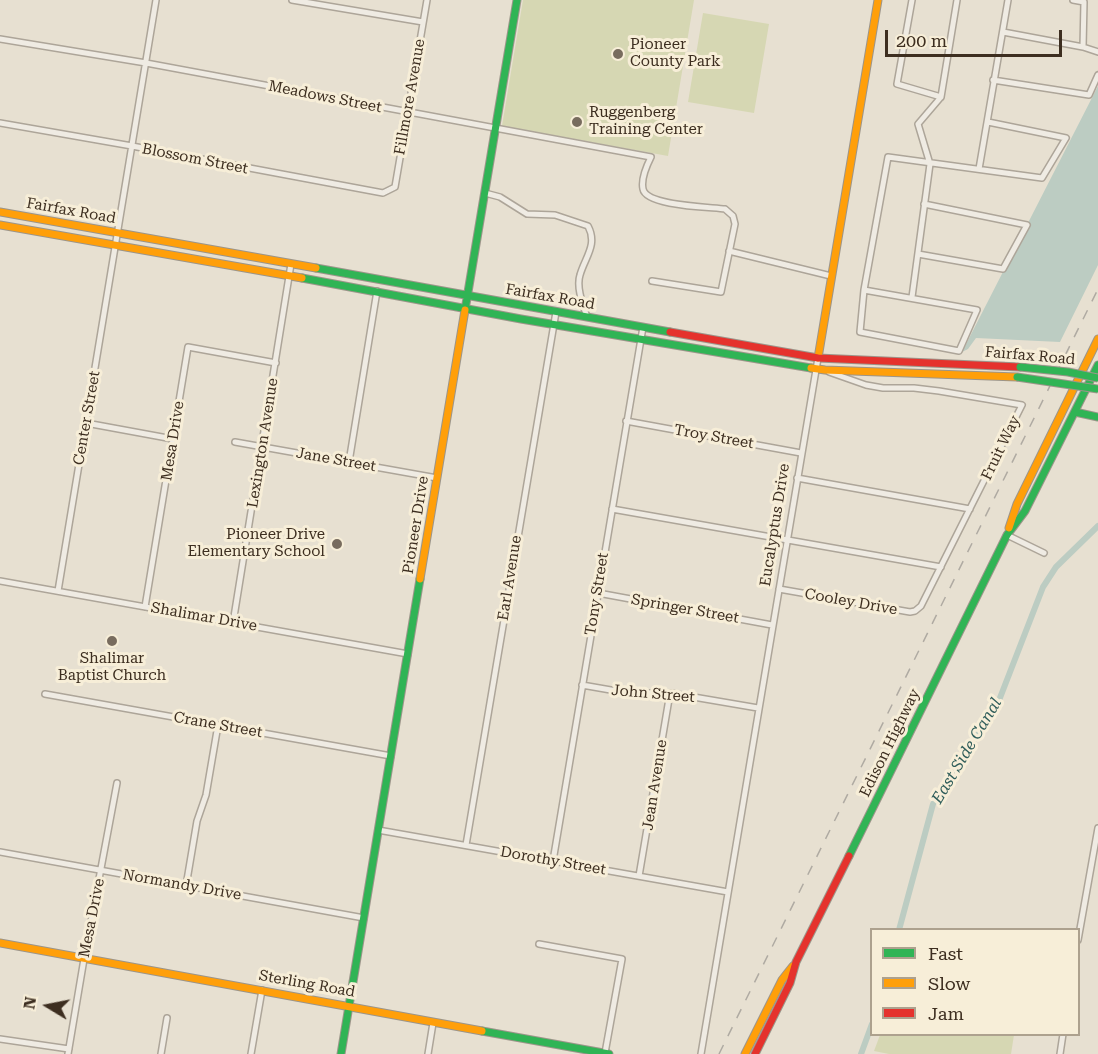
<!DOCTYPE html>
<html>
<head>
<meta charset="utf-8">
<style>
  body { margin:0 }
  #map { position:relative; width:1098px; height:1054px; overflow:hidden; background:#e7e0d1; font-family:"Roboto Serif",serif }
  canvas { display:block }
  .legend { position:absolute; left:870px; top:928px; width:210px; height:108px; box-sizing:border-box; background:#f7eed8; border:2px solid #ada18e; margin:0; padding:8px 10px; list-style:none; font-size:18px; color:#3d2e20 }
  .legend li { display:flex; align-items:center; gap:12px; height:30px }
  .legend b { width:30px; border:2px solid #ada18e }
  .north { position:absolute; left:18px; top:976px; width:60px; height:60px; -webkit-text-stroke:4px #f7eed8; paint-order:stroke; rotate:280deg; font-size:16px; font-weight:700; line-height:24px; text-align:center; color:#3d2e20 }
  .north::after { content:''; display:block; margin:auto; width:21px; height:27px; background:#3d2e20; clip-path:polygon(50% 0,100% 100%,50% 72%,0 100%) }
  .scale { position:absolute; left:885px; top:30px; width:177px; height:27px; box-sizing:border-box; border:3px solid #3d2e20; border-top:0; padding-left:8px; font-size:18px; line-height:21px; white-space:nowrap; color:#3d2e20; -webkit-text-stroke:4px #f7eed8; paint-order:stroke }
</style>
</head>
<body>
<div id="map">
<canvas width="1098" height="1054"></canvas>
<ul class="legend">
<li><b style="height:8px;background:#30b455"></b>Fast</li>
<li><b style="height:8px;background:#ff9f0a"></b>Slow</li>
<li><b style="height:8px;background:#e5322d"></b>Jam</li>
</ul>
<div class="north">N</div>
<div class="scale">200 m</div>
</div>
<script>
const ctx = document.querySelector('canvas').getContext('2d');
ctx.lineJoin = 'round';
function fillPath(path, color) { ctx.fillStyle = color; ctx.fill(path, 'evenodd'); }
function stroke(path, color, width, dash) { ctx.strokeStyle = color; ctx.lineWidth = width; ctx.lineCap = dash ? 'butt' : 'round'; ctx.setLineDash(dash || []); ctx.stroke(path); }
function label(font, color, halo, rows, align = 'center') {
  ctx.font = font + ' "Roboto Serif",serif'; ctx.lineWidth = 6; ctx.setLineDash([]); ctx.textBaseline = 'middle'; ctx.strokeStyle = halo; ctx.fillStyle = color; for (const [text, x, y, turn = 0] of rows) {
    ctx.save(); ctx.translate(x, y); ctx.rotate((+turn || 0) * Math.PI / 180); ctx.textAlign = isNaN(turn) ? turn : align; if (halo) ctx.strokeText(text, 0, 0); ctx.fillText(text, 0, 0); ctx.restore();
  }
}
const green = new Path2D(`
  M 523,0 L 694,0 L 668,156 L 502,126 Z
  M 703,13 L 769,24 L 754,113 L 688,102 Z
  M 880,1035 L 880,1034 L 1014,1035 L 1011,1054 L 889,1054 L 874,1051 Z`);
const water = new Path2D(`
  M 1098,86 L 1098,265 L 1060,342 L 976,338 L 968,349 L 962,352 Z`);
const canal = new Path2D(`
  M 899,930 L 933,804 L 998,703 L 1043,587 L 1056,567 L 1098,526
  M 861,1054 L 872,1024`);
const street = new Path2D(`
  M 292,0 L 423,22
  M 912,0 L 897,84 L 941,97
  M 1073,0 L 1084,2 L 1083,47
  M 1003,32 L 1083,47 L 1098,52
  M 0,39 L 146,63 L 651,157 C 647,165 641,180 643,189 C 646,206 710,207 725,209 L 733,216 L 735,224 L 721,292 L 652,281
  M 993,80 L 1089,95 L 1098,75
  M 0,123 L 132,146 L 383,193 L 395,187 L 427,0
  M 979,169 L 1008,0
  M 485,193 L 500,197 L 527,214 L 555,215 L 588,226 C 598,245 585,257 580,275 C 576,287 583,305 587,317
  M 729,251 L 831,276
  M 918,254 L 1003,269 L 1027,225 L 924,204
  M 864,290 L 977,310 L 959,351 L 860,332 L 864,290 L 888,157 L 1042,178 L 1066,138 L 988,122
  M 912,297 L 930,164 L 918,124 L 941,97 L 957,0
  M 626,421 L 801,453
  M 86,423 L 173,439
  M 235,442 L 437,478
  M 349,462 L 377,291
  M 797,478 L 970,509
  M 612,509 L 941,567
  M 1007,535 L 1044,553
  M 0,581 L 408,654
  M 779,589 L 910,612 L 915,611 L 921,606 L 1022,405 L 939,391 L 914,388 L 883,388 L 866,385 L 829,372
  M 58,591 L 156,0
  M 598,593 L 772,625
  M 145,607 L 188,347 L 276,363
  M 233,623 L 291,264
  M 582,685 L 628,693 L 670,693 L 758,708
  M 45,694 L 391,756
  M 378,830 L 728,892
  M 466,845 L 556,312
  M 0,852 L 364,918
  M 553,861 L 643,327
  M 639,876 L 670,693
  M 186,886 L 197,821 L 206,795 L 218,725
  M 1078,940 L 1098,828
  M 539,944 L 622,959 L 605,1053
  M 0,1039 L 69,1049
  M 68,1054 L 84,959 L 117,783
  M 161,1054 L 167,1018
  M 251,1054 L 262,990
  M 428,1054 L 433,1023
  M 701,1054 L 818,358
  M 1060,1054 L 1063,1034`);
const fast = new Path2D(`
  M 316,268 L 670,332
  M 302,278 L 521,319 L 811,368
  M 465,310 L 517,0
  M 1075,412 L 1098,417
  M 849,856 L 1007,535 L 1025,511 L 1098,365
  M 482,1031 L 609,1054
  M 341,1054 L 420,579`);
const slow = new Path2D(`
  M 0,212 L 316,268
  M 0,225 L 302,278
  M 818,358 L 878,0
  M 811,368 L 825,370 L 1017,377
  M 1009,528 L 1017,504 L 1098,339
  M 420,579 L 465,310
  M 0,943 L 482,1031
  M 745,1054 L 782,980 L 793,966`);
const jam = new Path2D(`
  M 670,332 L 818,358 L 1020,367
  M 755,1054 L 790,983 L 796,962 L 849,856`);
const rail = new Path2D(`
  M 719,1054 L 1098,289`);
const fastBridge = new Path2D(`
  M 1020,367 L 1068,372 L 1098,378
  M 1017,377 L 1098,389`);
const markers = [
  [618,54,6,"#786c5e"],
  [577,122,6,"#786c5e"],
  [337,544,6,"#786c5e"],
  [112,641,6,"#786c5e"]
];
const poiNames = [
  ["Pioneer",630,45],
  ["County Park",630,62],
  ["Ruggenberg",589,113],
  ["Training Center",589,130],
  ["Pioneer Drive",325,535,"right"],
  ["Elementary School",325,552,"right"],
  ["Shalimar",112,659,"center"],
  ["Baptist Church",112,676,"center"]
];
const streetNames = [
  ["Meadows Street",325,97,11],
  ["Fillmore Avenue",410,97,-80],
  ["Blossom Street",195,159,11],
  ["Fairfax Road",71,211,10],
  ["Fairfax Road",550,297,10],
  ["Fairfax Road",1030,356,5],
  ["Center Street",87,418,-80],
  ["Troy Street",714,437,10],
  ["Mesa Drive",173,441,-81],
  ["Lexington Avenue",263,443,-81],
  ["Fruit Way",1001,448,-64],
  ["Jane Street",336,460,10],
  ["Pioneer Drive",416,525,-81],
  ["Eucalyptus Drive",775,525,-81],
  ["Earl Avenue",510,578,-81],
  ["Tony Street",597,594,-81],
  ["Cooley Drive",851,602,10],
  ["Springer Street",685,609,10],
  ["Shalimar Drive",204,617,10],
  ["John Street",653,694,5],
  ["Crane Street",218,725,10],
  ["Edison Highway",890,743,-64],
  ["Jean Avenue",655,785,-81],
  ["Dorothy Street",553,861,10],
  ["Normandy Drive",182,885,10],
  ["Mesa Drive",92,918,-79],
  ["Sterling Road",307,984,10]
];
const waterNames = [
  ["East Side Canal",967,751,-59]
];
fillPath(green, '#d6d7b3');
fillPath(water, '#bcccc2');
stroke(canal, '#bcccc2', 6);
stroke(street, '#ada599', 8);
stroke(fast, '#9c958a', 9);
stroke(slow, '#9c958a', 9);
stroke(jam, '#9c958a', 9);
stroke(street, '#efebe3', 5);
stroke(fast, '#30b455', 7);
stroke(slow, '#ff9f0a', 7);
stroke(jam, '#e5322d', 7);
stroke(rail, '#afaaa2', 1.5, [10, 10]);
stroke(fastBridge, '#9c958a', 9, []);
stroke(fastBridge, '#30b455', 7);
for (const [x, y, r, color] of markers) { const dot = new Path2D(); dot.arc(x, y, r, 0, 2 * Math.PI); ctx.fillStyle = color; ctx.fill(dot); stroke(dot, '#f7eed8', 2); }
label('15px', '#3d2e20', '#f7eed8', poiNames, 'left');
label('15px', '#3d2e20', '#f7eed8', streetNames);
label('italic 16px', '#2f5d5a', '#f7eed8', waterNames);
</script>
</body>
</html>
